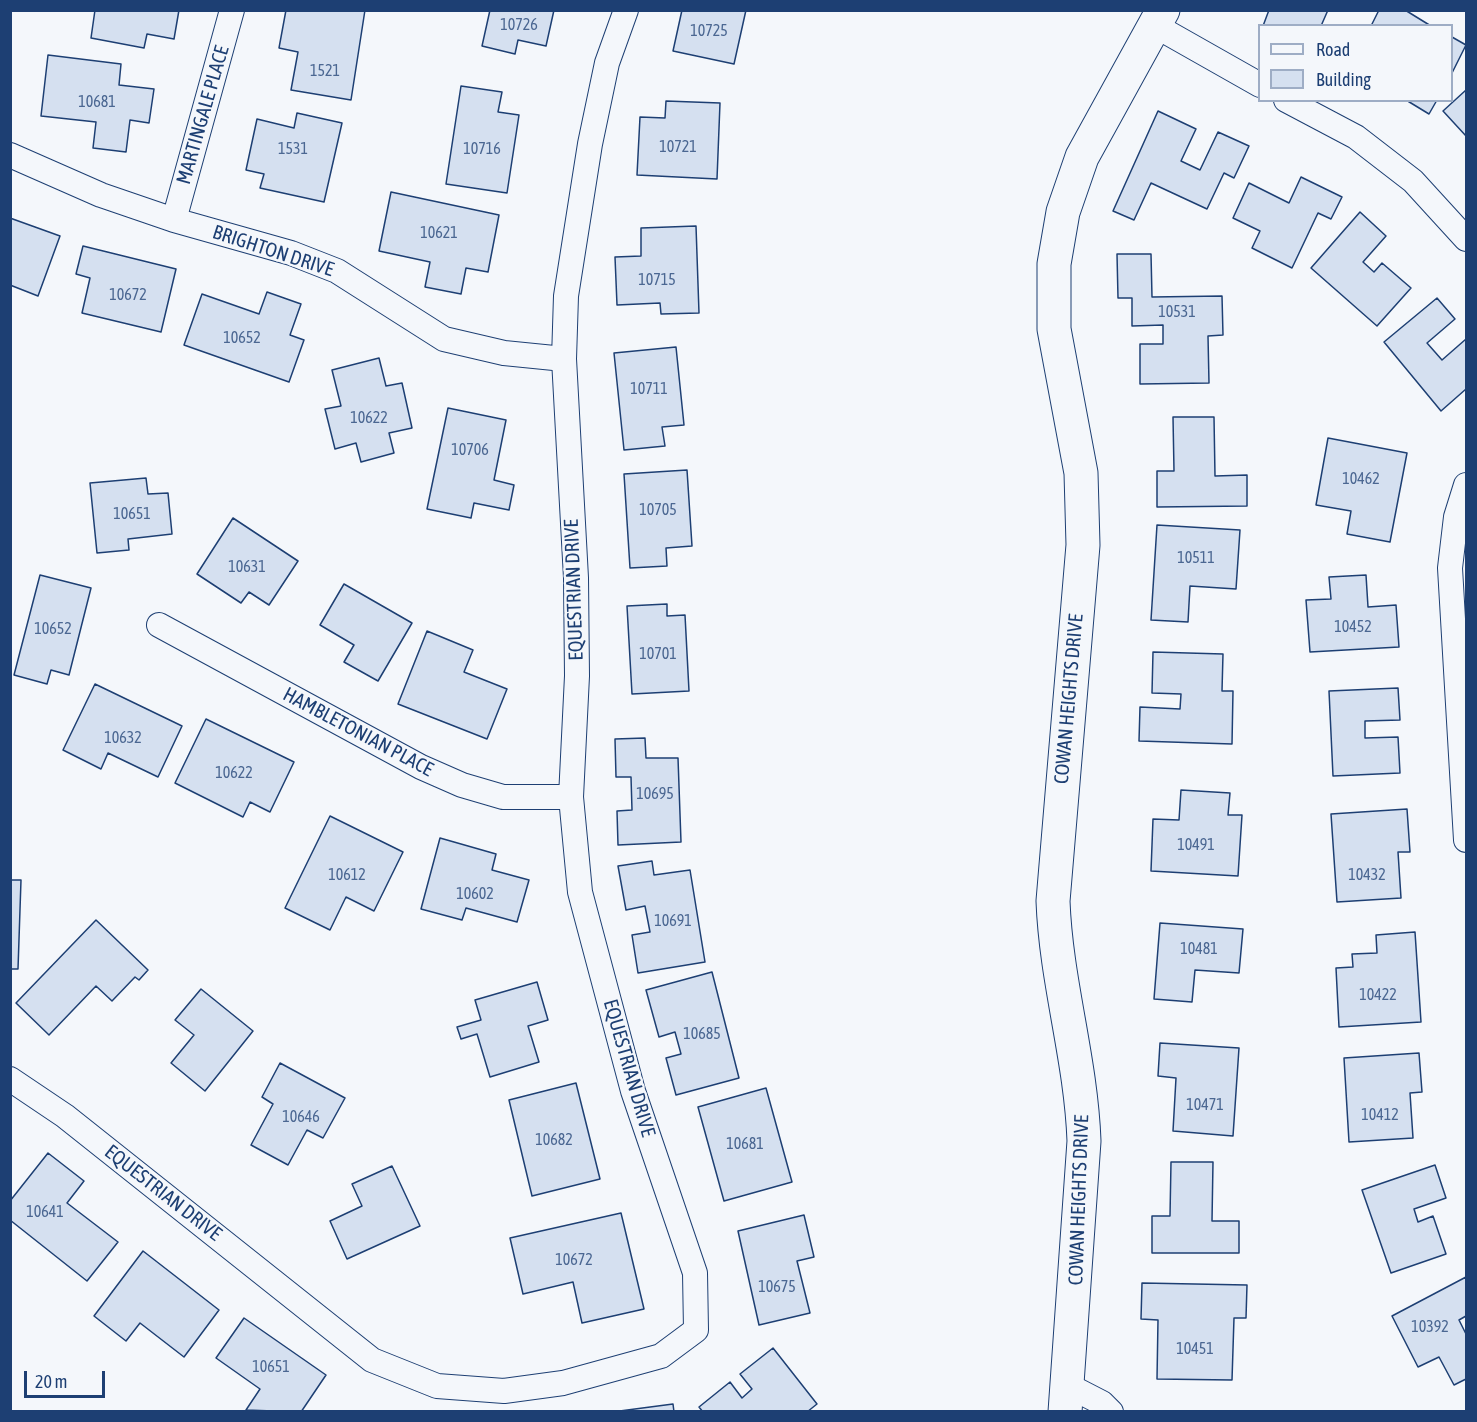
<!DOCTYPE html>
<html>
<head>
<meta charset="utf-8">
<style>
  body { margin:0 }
  #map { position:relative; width:1477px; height:1422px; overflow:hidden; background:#f4f7fb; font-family:"Asap Condensed",sans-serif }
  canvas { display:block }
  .frame { position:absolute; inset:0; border:12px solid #1d3f73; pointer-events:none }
  .legend { position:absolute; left:1258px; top:24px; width:195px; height:78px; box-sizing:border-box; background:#f4f7fb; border:2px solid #9eadc5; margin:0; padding:8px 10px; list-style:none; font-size:18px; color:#1d3f73 }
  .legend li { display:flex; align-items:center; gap:12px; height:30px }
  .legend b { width:30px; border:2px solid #9eadc5 }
  .scale { position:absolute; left:24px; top:1371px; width:81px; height:27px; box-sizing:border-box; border:3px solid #1d3f73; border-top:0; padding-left:8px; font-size:18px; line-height:21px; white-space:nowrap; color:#1d3f73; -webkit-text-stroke:4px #f4f7fb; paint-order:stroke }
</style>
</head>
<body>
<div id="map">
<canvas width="1477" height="1422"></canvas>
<div class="frame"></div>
<ul class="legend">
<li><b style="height:8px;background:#f4f7fb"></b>Road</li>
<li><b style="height:16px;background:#d5e0f0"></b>Building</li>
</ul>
<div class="scale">20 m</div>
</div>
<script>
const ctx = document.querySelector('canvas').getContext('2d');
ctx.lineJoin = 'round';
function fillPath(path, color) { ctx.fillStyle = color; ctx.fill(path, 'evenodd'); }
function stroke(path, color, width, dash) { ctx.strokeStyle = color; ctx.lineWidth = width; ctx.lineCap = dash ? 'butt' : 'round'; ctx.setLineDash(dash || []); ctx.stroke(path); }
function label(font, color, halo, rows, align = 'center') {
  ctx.font = font + ' "Asap Condensed",sans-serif'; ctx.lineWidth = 4.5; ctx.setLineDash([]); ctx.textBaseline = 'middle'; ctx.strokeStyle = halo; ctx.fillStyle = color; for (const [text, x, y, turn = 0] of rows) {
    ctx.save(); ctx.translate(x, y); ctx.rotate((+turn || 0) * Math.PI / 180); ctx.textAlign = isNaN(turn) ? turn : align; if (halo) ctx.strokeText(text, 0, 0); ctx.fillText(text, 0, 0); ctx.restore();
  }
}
const building = new Path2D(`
  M 95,10 L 179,10 L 174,39 L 147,34 L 144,48 L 91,38 Z
  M 286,10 L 365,10 L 351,100 L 291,90 L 298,52 L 279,48 Z
  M 490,10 L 554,10 L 546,46 L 518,40 L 515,54 L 482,46 Z
  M 682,10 L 746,10 L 734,64 L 673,51 Z
  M 1269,10 L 1328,10 L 1321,26 L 1263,26 Z
  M 1379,10 L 1405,10 L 1431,26 L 1371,26 Z
  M 1452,37 L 1466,45 L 1452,73 Z
  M 48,55 L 121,64 L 119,85 L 154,89 L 149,123 L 130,120 L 126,152 L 93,148 L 96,122 L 41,116 Z
  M 461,86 L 502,92 L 498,112 L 519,115 L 507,193 L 446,184 Z
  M 1466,90 L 1466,136 L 1443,111 Z
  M 1406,100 L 1437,100 L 1429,114 Z
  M 666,101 L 720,103 L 717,179 L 637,175 L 640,117 L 665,118 Z
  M 1158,111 L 1196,129 L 1181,161 L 1200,170 L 1218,132 L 1249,146 L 1234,178 L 1224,173 L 1207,209 L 1151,183 L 1134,220 L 1113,211 Z
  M 297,113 L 342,123 L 324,202 L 260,188 L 264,174 L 246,170 L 257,119 L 294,128 Z
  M 1301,177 L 1342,197 L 1331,219 L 1318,213 L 1292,268 L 1252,248 L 1260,231 L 1233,218 L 1249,183 L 1289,203 Z
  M 391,192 L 499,215 L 488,272 L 466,268 L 461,294 L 425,287 L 430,262 L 379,251 Z
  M 1360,212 L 1386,236 L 1363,262 L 1374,272 L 1382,263 L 1411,288 L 1377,326 L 1311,268 Z
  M 10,218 L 60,236 L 38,296 L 10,285 Z
  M 696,226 L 699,313 L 661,314 L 660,303 L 617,305 L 615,257 L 641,256 L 641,228 Z
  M 83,246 L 176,269 L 161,332 L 82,313 L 90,278 L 76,274 Z
  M 1117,254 L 1151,254 L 1152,297 L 1222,296 L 1223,335 L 1208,336 L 1209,383 L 1140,384 L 1140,344 L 1163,344 L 1163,325 L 1132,326 L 1132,298 L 1118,298 Z
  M 267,292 L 301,304 L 290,335 L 304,340 L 289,382 L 184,345 L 202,294 L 259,314 Z
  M 1437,298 L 1455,319 L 1427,343 L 1442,360 L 1466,339 L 1466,389 L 1441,411 L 1384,342 Z
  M 676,347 L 684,425 L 662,427 L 665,446 L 624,450 L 614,353 Z
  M 379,358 L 386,386 L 402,383 L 412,428 L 389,433 L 394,453 L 361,462 L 356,443 L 335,449 L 325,409 L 341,406 L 332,370 Z
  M 448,408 L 506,420 L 494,480 L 514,485 L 509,510 L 474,503 L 471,518 L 427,509 Z
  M 1173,417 L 1214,417 L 1215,476 L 1247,475 L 1247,506 L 1157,507 L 1157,471 L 1174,471 Z
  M 1328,438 L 1407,453 L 1390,542 L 1347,534 L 1351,511 L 1316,505 Z
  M 687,470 L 692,546 L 666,548 L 667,566 L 630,568 L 624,474 Z
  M 146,478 L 148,494 L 168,493 L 172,534 L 128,539 L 129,550 L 97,553 L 90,483 Z
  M 233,518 L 298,561 L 269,605 L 249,592 L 241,603 L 197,574 Z
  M 1157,525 L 1240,530 L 1236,589 L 1190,586 L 1188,622 L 1151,620 Z
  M 40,575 L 91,588 L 69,675 L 51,670 L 47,684 L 14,675 Z
  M 1366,575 L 1368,607 L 1396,605 L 1399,647 L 1310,652 L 1306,600 L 1331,599 L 1329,577 Z
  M 344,584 L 412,623 L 378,681 L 344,662 L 354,645 L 320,625 Z
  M 667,604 L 667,616 L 685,615 L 689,691 L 632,694 L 627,606 Z
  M 427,631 L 473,650 L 464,672 L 507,689 L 487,739 L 398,704 Z
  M 1153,652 L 1223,654 L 1222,691 L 1233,691 L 1232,744 L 1139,741 L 1140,707 L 1180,709 L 1181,694 L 1152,693 Z
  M 95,684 L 182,726 L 158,777 L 108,753 L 101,769 L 63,750 Z
  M 1398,688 L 1400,720 L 1365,721 L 1365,738 L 1398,737 L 1400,773 L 1333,776 L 1329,691 Z
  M 206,719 L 294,762 L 270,812 L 250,802 L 243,817 L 175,783 Z
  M 645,738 L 646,758 L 678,758 L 681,842 L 618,845 L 617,811 L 632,810 L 631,777 L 616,777 L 615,739 Z
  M 1181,790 L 1230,793 L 1228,815 L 1242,815 L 1238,876 L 1151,871 L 1153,819 L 1179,820 Z
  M 1407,809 L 1410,852 L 1398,852 L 1401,898 L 1337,902 L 1331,814 Z
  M 330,816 L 403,852 L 374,911 L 346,897 L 330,930 L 285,908 Z
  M 440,838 L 496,854 L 492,870 L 529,880 L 517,922 L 466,908 L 462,920 L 421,909 Z
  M 652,861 L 654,875 L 690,870 L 705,962 L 638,973 L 632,935 L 650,932 L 645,906 L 626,910 L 618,866 Z
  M 10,880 L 21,880 L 18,969 L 10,969 Z
  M 96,920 L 148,970 L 139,980 L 135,977 L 112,1001 L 96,986 L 49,1035 L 16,1003 Z
  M 1160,923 L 1243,929 L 1239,973 L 1195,970 L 1192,1002 L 1154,999 Z
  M 1415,932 L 1421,1022 L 1339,1027 L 1336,968 L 1353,967 L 1352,954 L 1377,953 L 1376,935 Z
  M 712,972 L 739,1078 L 676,1095 L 666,1058 L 681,1054 L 675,1032 L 659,1037 L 646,990 Z
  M 537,982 L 548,1020 L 528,1026 L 539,1062 L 490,1077 L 477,1034 L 461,1039 L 457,1027 L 481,1020 L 475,1000 Z
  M 201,989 L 253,1031 L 205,1091 L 171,1063 L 194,1035 L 175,1020 Z
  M 1160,1043 L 1239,1048 L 1233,1136 L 1173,1131 L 1176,1078 L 1158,1076 Z
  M 1419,1053 L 1422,1092 L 1410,1093 L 1413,1138 L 1349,1142 L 1344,1058 Z
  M 280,1063 L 345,1098 L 323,1138 L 307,1130 L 288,1165 L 251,1145 L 273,1104 L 262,1097 Z
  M 576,1083 L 600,1179 L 532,1196 L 509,1100 Z
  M 766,1088 L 792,1182 L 724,1201 L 698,1107 Z
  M 48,1153 L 84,1181 L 67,1203 L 118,1242 L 87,1281 L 10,1220 L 10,1201 Z
  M 1171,1162 L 1213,1162 L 1212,1221 L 1239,1221 L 1239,1253 L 1152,1253 L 1152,1216 L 1170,1216 Z
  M 1435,1165 L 1446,1198 L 1414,1209 L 1418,1222 L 1433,1216 L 1446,1254 L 1391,1273 L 1362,1190 Z
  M 392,1166 L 420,1226 L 347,1259 L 330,1221 L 362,1206 L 352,1184 Z
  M 621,1213 L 644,1309 L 582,1323 L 573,1282 L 523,1294 L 510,1238 Z
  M 804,1215 L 814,1257 L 797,1261 L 810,1313 L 759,1325 L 738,1231 Z
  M 143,1251 L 219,1310 L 184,1357 L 140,1323 L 126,1341 L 94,1316 Z
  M 1466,1277 L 1466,1316 L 1459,1320 L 1466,1334 L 1466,1379 L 1454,1385 L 1439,1357 L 1418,1367 L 1392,1316 Z
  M 1142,1283 L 1247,1285 L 1246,1318 L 1234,1318 L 1232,1380 L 1157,1379 L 1158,1320 L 1141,1319 Z
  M 244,1318 L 326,1375 L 301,1412 L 246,1410 L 260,1389 L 216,1358 Z
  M 773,1348 L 817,1404 L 807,1412 L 703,1412 L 699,1407 L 730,1382 L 742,1398 L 752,1389 L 740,1374 Z
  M 673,1404 L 674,1412 L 612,1412 Z`);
const street = new Path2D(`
  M 1154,25 L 1260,85
  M 1286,100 L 1356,137 L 1413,181 L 1466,239
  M 10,155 L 101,195 L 174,220 L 291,253 L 337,271 L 444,339 L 504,353 L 564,359
  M 174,220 L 232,10
  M 1466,485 L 1456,517 L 1450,568 L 1466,840
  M 159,625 L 421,767 L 462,785 L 503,797 L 571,797
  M 10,1079 L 65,1116 L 372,1360 L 437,1386 L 504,1391 L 563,1383 L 661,1356 L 696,1330 L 695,1273 L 633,1091 L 580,892 L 571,797 L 577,676 L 576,578 L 564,359 L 566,296 L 590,144 L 607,63 L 626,10
  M 1069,1386 L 1102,1403 L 1111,1412`);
const secondary = new Path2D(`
  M 1065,1412 L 1084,1141 C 1081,1059 1056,982 1053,901 L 1083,545 L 1081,473 L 1054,329 L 1054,264 L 1063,212 L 1082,157 L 1163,10`);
const numberNames = [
  ["10726",519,25],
  ["10725",709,31],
  ["1521",325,71],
  ["10681",97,102],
  ["10721",678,147],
  ["1531",293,149],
  ["10716",482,149],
  ["10621",439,233],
  ["10715",657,280],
  ["10672",128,295],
  ["10531",1177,312],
  ["10652",242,338],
  ["10711",649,389],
  ["10622",369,418],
  ["10706",470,450],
  ["10462",1361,479],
  ["10705",658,510],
  ["10651",132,514],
  ["10511",1196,558],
  ["10631",247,567],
  ["10452",1353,627],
  ["10652",53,629],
  ["10701",658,654],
  ["10632",123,738],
  ["10622",234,773],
  ["10695",655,794],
  ["10491",1196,845],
  ["10612",347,875],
  ["10432",1367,875],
  ["10602",475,894],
  ["10691",673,921],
  ["10481",1199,949],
  ["10422",1378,995],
  ["10685",702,1034],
  ["10471",1205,1105],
  ["10412",1380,1115],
  ["10646",301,1117],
  ["10682",554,1140],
  ["10681",745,1144],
  ["10641",45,1212],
  ["10672",574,1260],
  ["10675",777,1287],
  ["10392",1430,1327],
  ["10451",1195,1349],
  ["10651",271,1367]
];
const streetNames = [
  ["MARTINGALE PLACE",203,115,-74],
  ["BRIGHTON DRIVE",273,251,18],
  ["EQUESTRIAN DRIVE",574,590,-92],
  ["COWAN HEIGHTS DRIVE",1069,699,-85],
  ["HAMBLETONIAN PLACE",358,732,28],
  ["EQUESTRIAN DRIVE",629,1068,74],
  ["EQUESTRIAN DRIVE",163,1193,38],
  ["COWAN HEIGHTS DRIVE",1079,1200,-88]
];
fillPath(building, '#d5e0f0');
stroke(building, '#1d3f73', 1.5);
stroke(street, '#1d3f73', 26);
stroke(secondary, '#1d3f73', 35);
stroke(street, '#f4f7fb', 24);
stroke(secondary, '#f4f7fb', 33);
label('16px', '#4b6792', null, numberNames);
label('20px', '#1d3f73', '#f4f7fb', streetNames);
</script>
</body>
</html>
